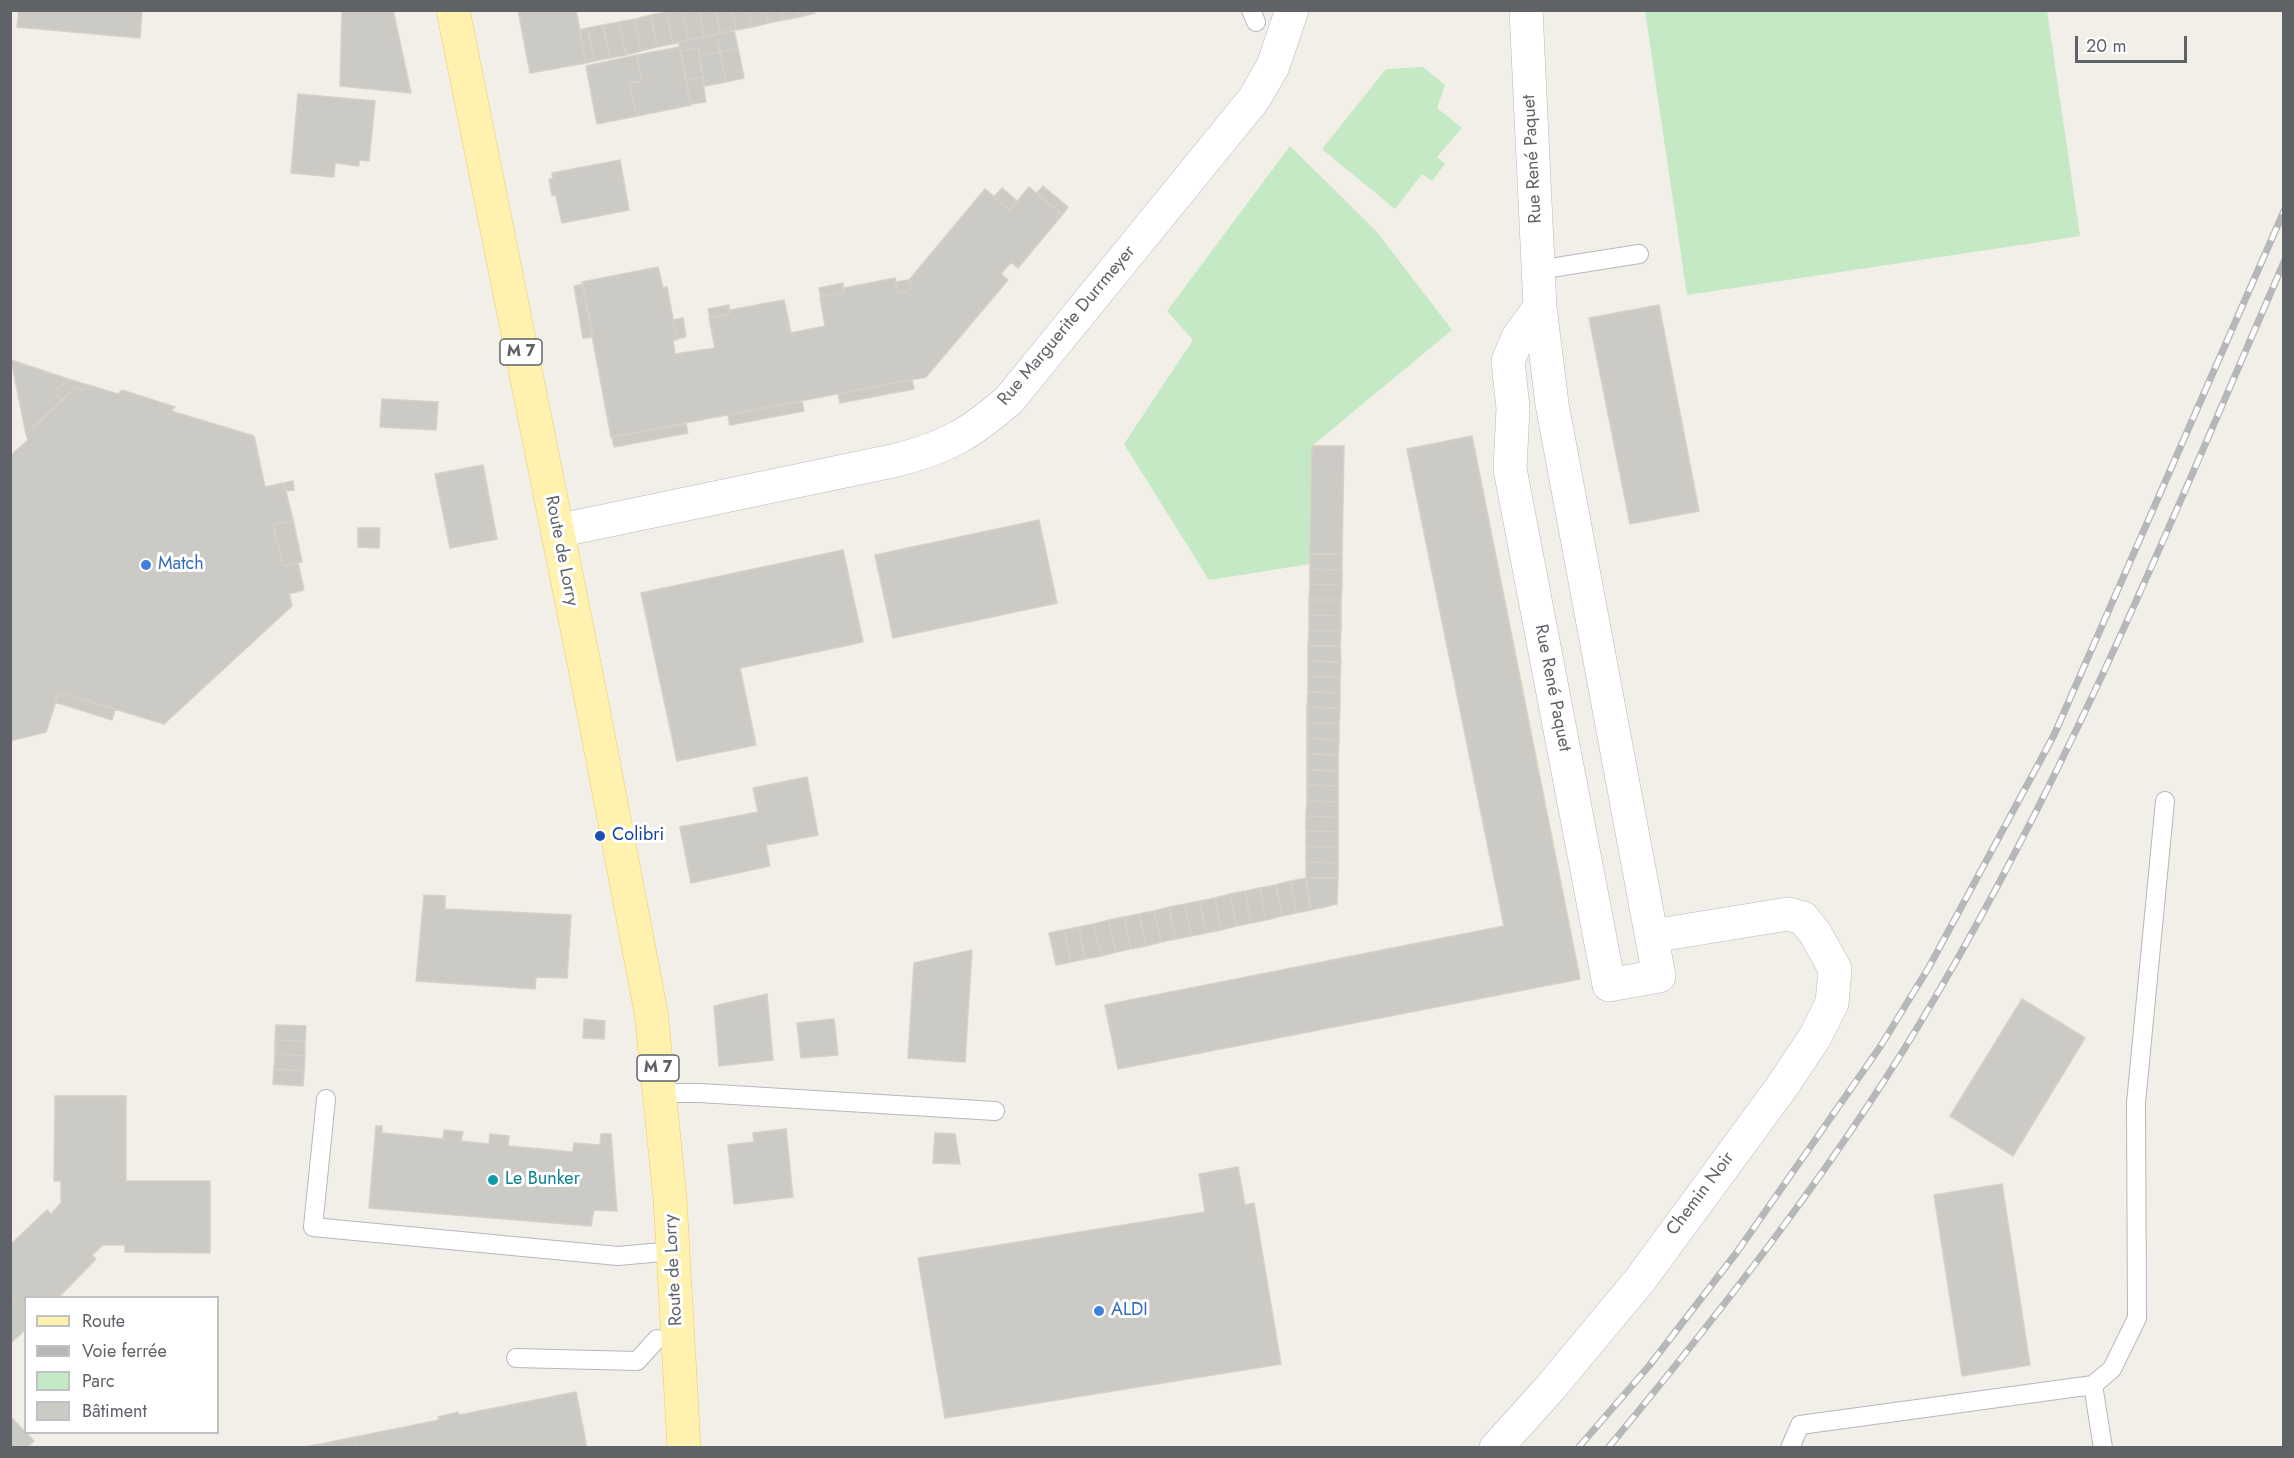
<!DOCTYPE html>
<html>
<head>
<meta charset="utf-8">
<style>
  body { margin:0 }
  #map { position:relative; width:2294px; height:1458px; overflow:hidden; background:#f1efe8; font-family:Jost,sans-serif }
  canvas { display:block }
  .frame { position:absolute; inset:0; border:12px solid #5f6368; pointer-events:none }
  .legend { position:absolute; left:24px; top:1296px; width:195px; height:138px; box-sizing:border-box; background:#fff; border:2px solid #bfc1c3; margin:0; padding:8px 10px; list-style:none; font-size:18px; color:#5f6368 }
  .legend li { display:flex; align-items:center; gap:12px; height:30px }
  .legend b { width:30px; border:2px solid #bfc1c3 }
  .scale { position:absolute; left:2075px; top:36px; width:112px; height:27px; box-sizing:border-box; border:3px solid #5f6368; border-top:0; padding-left:8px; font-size:18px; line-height:21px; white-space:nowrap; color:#5f6368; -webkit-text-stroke:4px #fff; paint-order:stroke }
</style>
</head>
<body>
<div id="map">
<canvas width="2294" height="1458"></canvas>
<div class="frame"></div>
<ul class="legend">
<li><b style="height:8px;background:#fff2af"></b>Route</li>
<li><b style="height:8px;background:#b6b7b8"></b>Voie ferrée</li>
<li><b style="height:16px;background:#c5e8c5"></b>Parc</li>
<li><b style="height:16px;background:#cccac5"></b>Bâtiment</li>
</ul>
<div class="scale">20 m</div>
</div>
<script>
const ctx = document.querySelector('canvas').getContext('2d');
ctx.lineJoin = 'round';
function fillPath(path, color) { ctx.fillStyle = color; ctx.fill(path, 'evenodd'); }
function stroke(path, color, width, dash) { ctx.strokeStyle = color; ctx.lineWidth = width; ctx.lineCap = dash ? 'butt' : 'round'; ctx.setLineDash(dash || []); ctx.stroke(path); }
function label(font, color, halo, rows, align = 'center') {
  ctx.font = font + ' Jost,sans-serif'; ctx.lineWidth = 6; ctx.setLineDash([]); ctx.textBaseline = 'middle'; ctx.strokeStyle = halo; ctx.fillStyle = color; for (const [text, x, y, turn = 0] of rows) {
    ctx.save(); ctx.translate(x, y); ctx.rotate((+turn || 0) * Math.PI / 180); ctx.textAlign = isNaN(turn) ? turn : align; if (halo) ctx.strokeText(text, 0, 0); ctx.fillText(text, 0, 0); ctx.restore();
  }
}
const green = new Path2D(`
  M 1645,11 L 2047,11 L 2080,236 L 1687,295 Z
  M 1423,67 L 1445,85 L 1437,108 L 1462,128 L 1437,157 L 1445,164 L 1432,181 L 1422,174 L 1395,209 L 1322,149 L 1386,69 Z
  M 1290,146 L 1377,232 L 1452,330 L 1312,446 L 1310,564 L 1209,580 L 1124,444 L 1193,340 L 1167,311 Z`);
const building = new Path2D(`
  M 19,10 L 142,10 L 140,38 L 17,27 Z
  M 342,10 L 393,10 L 411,93 L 340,86 Z
  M 518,10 L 576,10 L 586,63 L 530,73 Z
  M 682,10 L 699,10 L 704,37 L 689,40 Z
  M 682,10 L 689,40 L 673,44 L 666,12 Z
  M 699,10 L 716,10 L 720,34 L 704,37 Z
  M 716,10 L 732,10 L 736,30 L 720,34 Z
  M 732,10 L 748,10 L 752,27 L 736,30 Z
  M 748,10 L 765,10 L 768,23 L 752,27 Z
  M 765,10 L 782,10 L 783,20 L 768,23 Z
  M 782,10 L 798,10 L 799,17 L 783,20 Z
  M 798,10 L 814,10 L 815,13 L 799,17 Z
  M 666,12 L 673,44 L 657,47 L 651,15 Z
  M 651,15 L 657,47 L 641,51 L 635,19 Z
  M 635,19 L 641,51 L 626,55 L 619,22 Z
  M 619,22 L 626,55 L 610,58 L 603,25 Z
  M 603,25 L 610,58 L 594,61 L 588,28 Z
  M 588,28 L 594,61 L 586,63 L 579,30 Z
  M 734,30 L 738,48 L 720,52 L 716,34 Z
  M 716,34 L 720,52 L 699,56 L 698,48 L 681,51 L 678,42 Z
  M 679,47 L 691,105 L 637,116 L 629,83 L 642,81 L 637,55 Z
  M 698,48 L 703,77 L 686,80 L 681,51 Z
  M 738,48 L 744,78 L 726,82 L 720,52 Z
  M 720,52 L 726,82 L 705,86 L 699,56 Z
  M 637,55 L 642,81 L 629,83 L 637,116 L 597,124 L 586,66 Z
  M 702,77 L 706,102 L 690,104 L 686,80 Z
  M 298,94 L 375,101 L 369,161 L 359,160 L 359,166 L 335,163 L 334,177 L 291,173 Z
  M 620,160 L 629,210 L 562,223 L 556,196 L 552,195 L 549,180 L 553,178 L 552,173 Z
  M 1043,186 L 1068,207 L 1062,215 L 1037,193 Z
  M 1029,187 L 1062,215 L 1018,268 L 1011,262 L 1001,274 L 1008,280 L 926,377 L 611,437 L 582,282 L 658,267 L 663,288 L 667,287 L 677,340 L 673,340 L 675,354 L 715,348 L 709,318 L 729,314 L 730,310 L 784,300 L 791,333 L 825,326 L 820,297 L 843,293 L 844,288 L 895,278 L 898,293 L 906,292 L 912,283 L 909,280 L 985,189 L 1010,210 Z
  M 1002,188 L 1017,201 L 1010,210 L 994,197 Z
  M 909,280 L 912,283 L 906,292 L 898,293 L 896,282 Z
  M 843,283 L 843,293 L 821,297 L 819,288 Z
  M 583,284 L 593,337 L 583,338 L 574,286 Z
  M 729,305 L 729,314 L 710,318 L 708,309 Z
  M 1659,305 L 1699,511 L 1630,524 L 1589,318 Z
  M 683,318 L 686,337 L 677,339 L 673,320 Z
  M 11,360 L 68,379 L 54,392 L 62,401 L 26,434 Z
  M 68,379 L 88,385 L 83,390 L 76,387 L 62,401 L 54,392 Z
  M 912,380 L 914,389 L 840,403 L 838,394 Z
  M 88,385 L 118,394 L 122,390 L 175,407 L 171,411 L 254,436 L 265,487 L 284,483 L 293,520 L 273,525 L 283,566 L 298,563 L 304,590 L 289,594 L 292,606 L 164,724 L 59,692 L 46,732 L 10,741 L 10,456 L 28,440 L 26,434 L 76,387 L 83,390 Z
  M 382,399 L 438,402 L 436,430 L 380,427 Z
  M 802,401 L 804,411 L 730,425 L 728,415 Z
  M 686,424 L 688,433 L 614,447 L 612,437 Z
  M 1472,436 L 1580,979 L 1118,1069 L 1105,1005 L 1504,926 L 1407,449 Z
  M 1312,446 L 1344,446 L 1342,554 L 1310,554 Z
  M 483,465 L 497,539 L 450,548 L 435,474 Z
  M 293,481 L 294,490 L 286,491 L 284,483 Z
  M 293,520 L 302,562 L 283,566 L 273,525 Z
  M 1039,520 L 1057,603 L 893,638 L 875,555 Z
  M 358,528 L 380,528 L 379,548 L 358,547 Z
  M 843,550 L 863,642 L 740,668 L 756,745 L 677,761 L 641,593 Z
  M 1310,554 L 1342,554 L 1342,570 L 1310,569 Z
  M 1310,569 L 1342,570 L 1342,585 L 1310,584 Z
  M 1310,584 L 1342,585 L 1341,600 L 1309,600 Z
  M 1309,600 L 1341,600 L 1341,616 L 1309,615 Z
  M 1309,615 L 1341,616 L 1341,631 L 1309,631 Z
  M 1309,631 L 1341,631 L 1340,646 L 1308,646 Z
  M 1308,646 L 1340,646 L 1341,662 L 1308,661 Z
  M 1308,661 L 1341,662 L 1340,677 L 1308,677 Z
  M 1308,677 L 1340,677 L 1340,693 L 1308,692 Z
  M 59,692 L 115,709 L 112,720 L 55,702 Z
  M 1308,692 L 1340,693 L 1340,708 L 1307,707 Z
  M 1307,707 L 1340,708 L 1339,723 L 1307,723 Z
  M 1307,723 L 1339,723 L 1339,740 L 1307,738 Z
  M 1307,738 L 1339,740 L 1338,755 L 1307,754 Z
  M 1307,754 L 1338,755 L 1338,771 L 1307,770 Z
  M 1307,770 L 1338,771 L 1338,786 L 1307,785 Z
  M 807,777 L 818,835 L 766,845 L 770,866 L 691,883 L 680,827 L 758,812 L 753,788 Z
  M 1307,785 L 1338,786 L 1338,802 L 1307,801 Z
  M 1307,801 L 1338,802 L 1338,817 L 1306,816 Z
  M 1306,816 L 1338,817 L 1338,832 L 1306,831 Z
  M 1306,831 L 1338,832 L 1338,847 L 1306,847 Z
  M 1306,847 L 1338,847 L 1338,863 L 1306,862 Z
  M 1306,862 L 1338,863 L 1338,878 L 1306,878 Z
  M 1306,878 L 1311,910 L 1296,913 L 1291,881 Z
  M 1306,878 L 1338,878 L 1337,904 L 1311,910 Z
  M 1291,881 L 1296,913 L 1282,916 L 1276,885 Z
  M 1276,885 L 1282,916 L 1266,920 L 1260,888 Z
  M 1260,888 L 1266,920 L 1251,923 L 1245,891 Z
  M 1245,891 L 1251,923 L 1236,926 L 1230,894 Z
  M 1230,894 L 1236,926 L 1221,930 L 1215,898 Z
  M 424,895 L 445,896 L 445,909 L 571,915 L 567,978 L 536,977 L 535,989 L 416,981 Z
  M 1215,898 L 1221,930 L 1206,933 L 1200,901 Z
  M 1200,901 L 1206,933 L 1191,936 L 1185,904 Z
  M 1185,904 L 1191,936 L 1176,939 L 1169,907 Z
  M 1169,907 L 1176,939 L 1161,942 L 1154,911 Z
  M 1154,911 L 1161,942 L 1146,946 L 1139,914 Z
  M 1139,914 L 1146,946 L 1131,949 L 1124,917 Z
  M 1124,917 L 1131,949 L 1116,952 L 1109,920 Z
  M 1109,920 L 1116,952 L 1101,956 L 1094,924 Z
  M 1094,924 L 1101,956 L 1085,959 L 1079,927 Z
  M 1079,927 L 1085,959 L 1071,962 L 1064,930 Z
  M 1064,930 L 1071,962 L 1056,965 L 1049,933 Z
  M 972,950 L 965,1062 L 908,1058 L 914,963 Z
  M 767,994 L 773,1060 L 719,1066 L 714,1006 Z
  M 2022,999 L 2085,1038 L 2013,1156 L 1950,1116 Z
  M 584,1019 L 605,1021 L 604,1039 L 583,1038 Z
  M 834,1019 L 838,1055 L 801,1058 L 797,1023 Z
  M 276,1025 L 306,1026 L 305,1041 L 275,1040 Z
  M 275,1040 L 305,1041 L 305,1056 L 275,1054 Z
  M 275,1054 L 305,1056 L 304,1071 L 274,1069 Z
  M 274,1069 L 304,1071 L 303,1086 L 273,1084 Z
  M 55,1096 L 126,1096 L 126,1181 L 210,1181 L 210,1253 L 125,1252 L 125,1245 L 103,1245 L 92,1255 L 96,1259 L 58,1298 L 26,1298 L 26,1309 L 10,1294 L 10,1245 L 47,1210 L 51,1214 L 61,1203 L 61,1181 L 54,1181 Z
  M 376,1126 L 382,1126 L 382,1133 L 443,1139 L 444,1130 L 463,1132 L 461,1141 L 489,1144 L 490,1134 L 509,1136 L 508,1146 L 573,1152 L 574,1143 L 600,1145 L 601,1134 L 611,1134 L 617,1211 L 594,1210 L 591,1226 L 369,1208 Z
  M 786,1129 L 793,1197 L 734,1204 L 728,1145 L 754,1142 L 753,1133 Z
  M 935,1133 L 955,1134 L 960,1164 L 933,1163 Z
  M 1238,1167 L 1245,1205 L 1254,1203 L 1281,1364 L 945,1418 L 918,1258 L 1205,1212 L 1199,1174 Z
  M 2002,1184 L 2030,1365 L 1962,1376 L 1934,1195 Z
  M 10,1294 L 26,1309 L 26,1329 L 10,1344 Z
  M 576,1392 L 587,1448 L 357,1448 L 355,1437 L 439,1420 L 438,1417 L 458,1412 L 459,1415 Z
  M 10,1416 L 34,1441 L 27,1448 L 10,1448 Z
  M 355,1437 L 357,1448 L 301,1448 Z`);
const lane = new Path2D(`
  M 1251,10 L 1256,22
  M 1538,270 L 1639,254
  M 661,1093 L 700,1093 L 995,1111
  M 326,1099 L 313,1227 L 618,1256 L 673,1251
  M 516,1358 L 637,1361 L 657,1339
  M 2093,1385 L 2112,1369 L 2137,1318 L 2136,1103 L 2165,801
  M 1790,1448 L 1800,1425 L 2093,1385 L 2103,1448`);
const street = new Path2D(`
  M 1526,10 L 1540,307 L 1552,404 L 1659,976 L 1609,985 L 1510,469 L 1513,408 L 1508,361 L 1518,337 L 1540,307
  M 557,531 L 897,460 C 949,446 968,435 1009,400 L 1254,99 L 1273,66 L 1292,10
  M 1496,1448 L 1551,1387 L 1640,1280 L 1781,1088 L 1815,1037 L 1832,1003 L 1835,969 L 1815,933 L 1803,918 L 1788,914 L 1652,936`);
const primary = new Path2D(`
  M 453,10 L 590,693 L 651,1012 L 670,1198 L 684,1448`);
const rail = new Path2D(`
  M 1578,1448 L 1649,1366 L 1737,1252 L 1880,1047 L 1929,967 L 2054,735 L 2284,211
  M 1608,1448 C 1725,1307 1844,1155 1936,996 C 2073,762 2176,511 2284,262`);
const markers = [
  [146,565,6,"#3f7fe0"],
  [600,836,6,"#1a4fb4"],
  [493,1180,6,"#0f9aa8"],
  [1099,1311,6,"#3f7fe0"]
];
const shields = [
  [521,352,42],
  [658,1068,42]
];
const shieldNames = [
  ["M 7",521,352],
  ["M 7",658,1068]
];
const streetNames = [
  ["Rue René Paquet",1533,159,-93],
  ["Rue Marguerite Durrmeyer",1067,326,-50],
  ["Route de Lorry",561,551,79],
  ["Rue René Paquet",1552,688,79],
  ["Chemin Noir",1701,1194,-53],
  ["Route de Lorry",674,1270,-93]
];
const shopNames = [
  ["Match",158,565],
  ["ALDI",1111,1311]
];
const transitNames = [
  ["Colibri",612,836]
];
const cultureNames = [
  ["Le Bunker",505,1180]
];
fillPath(green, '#c5e8c5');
fillPath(building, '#cccac5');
stroke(building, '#d6d1c6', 1.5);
stroke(lane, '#b5b8bc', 20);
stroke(street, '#b5b8bc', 34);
stroke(primary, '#f2c960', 34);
stroke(lane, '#fff', 18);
stroke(street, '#fff', 33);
stroke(primary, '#fff2af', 33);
stroke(rail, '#b6b7b8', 7);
stroke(rail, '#fff', 4.5, [14]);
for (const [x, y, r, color] of markers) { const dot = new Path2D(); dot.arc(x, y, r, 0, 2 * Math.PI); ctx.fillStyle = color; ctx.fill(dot); stroke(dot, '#fff', 2); }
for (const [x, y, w] of shields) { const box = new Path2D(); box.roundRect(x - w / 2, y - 13, w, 26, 4.5); ctx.fillStyle = '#fff'; ctx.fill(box); stroke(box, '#5f6368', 1.5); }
label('bold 16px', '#5f6368', null, shieldNames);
label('18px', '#5f6368', '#fff', streetNames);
label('18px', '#366cbe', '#fff', shopNames, 'left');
label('18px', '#164399', '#fff', transitNames, 'left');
label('18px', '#0d838f', '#fff', cultureNames, 'left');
</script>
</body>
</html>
